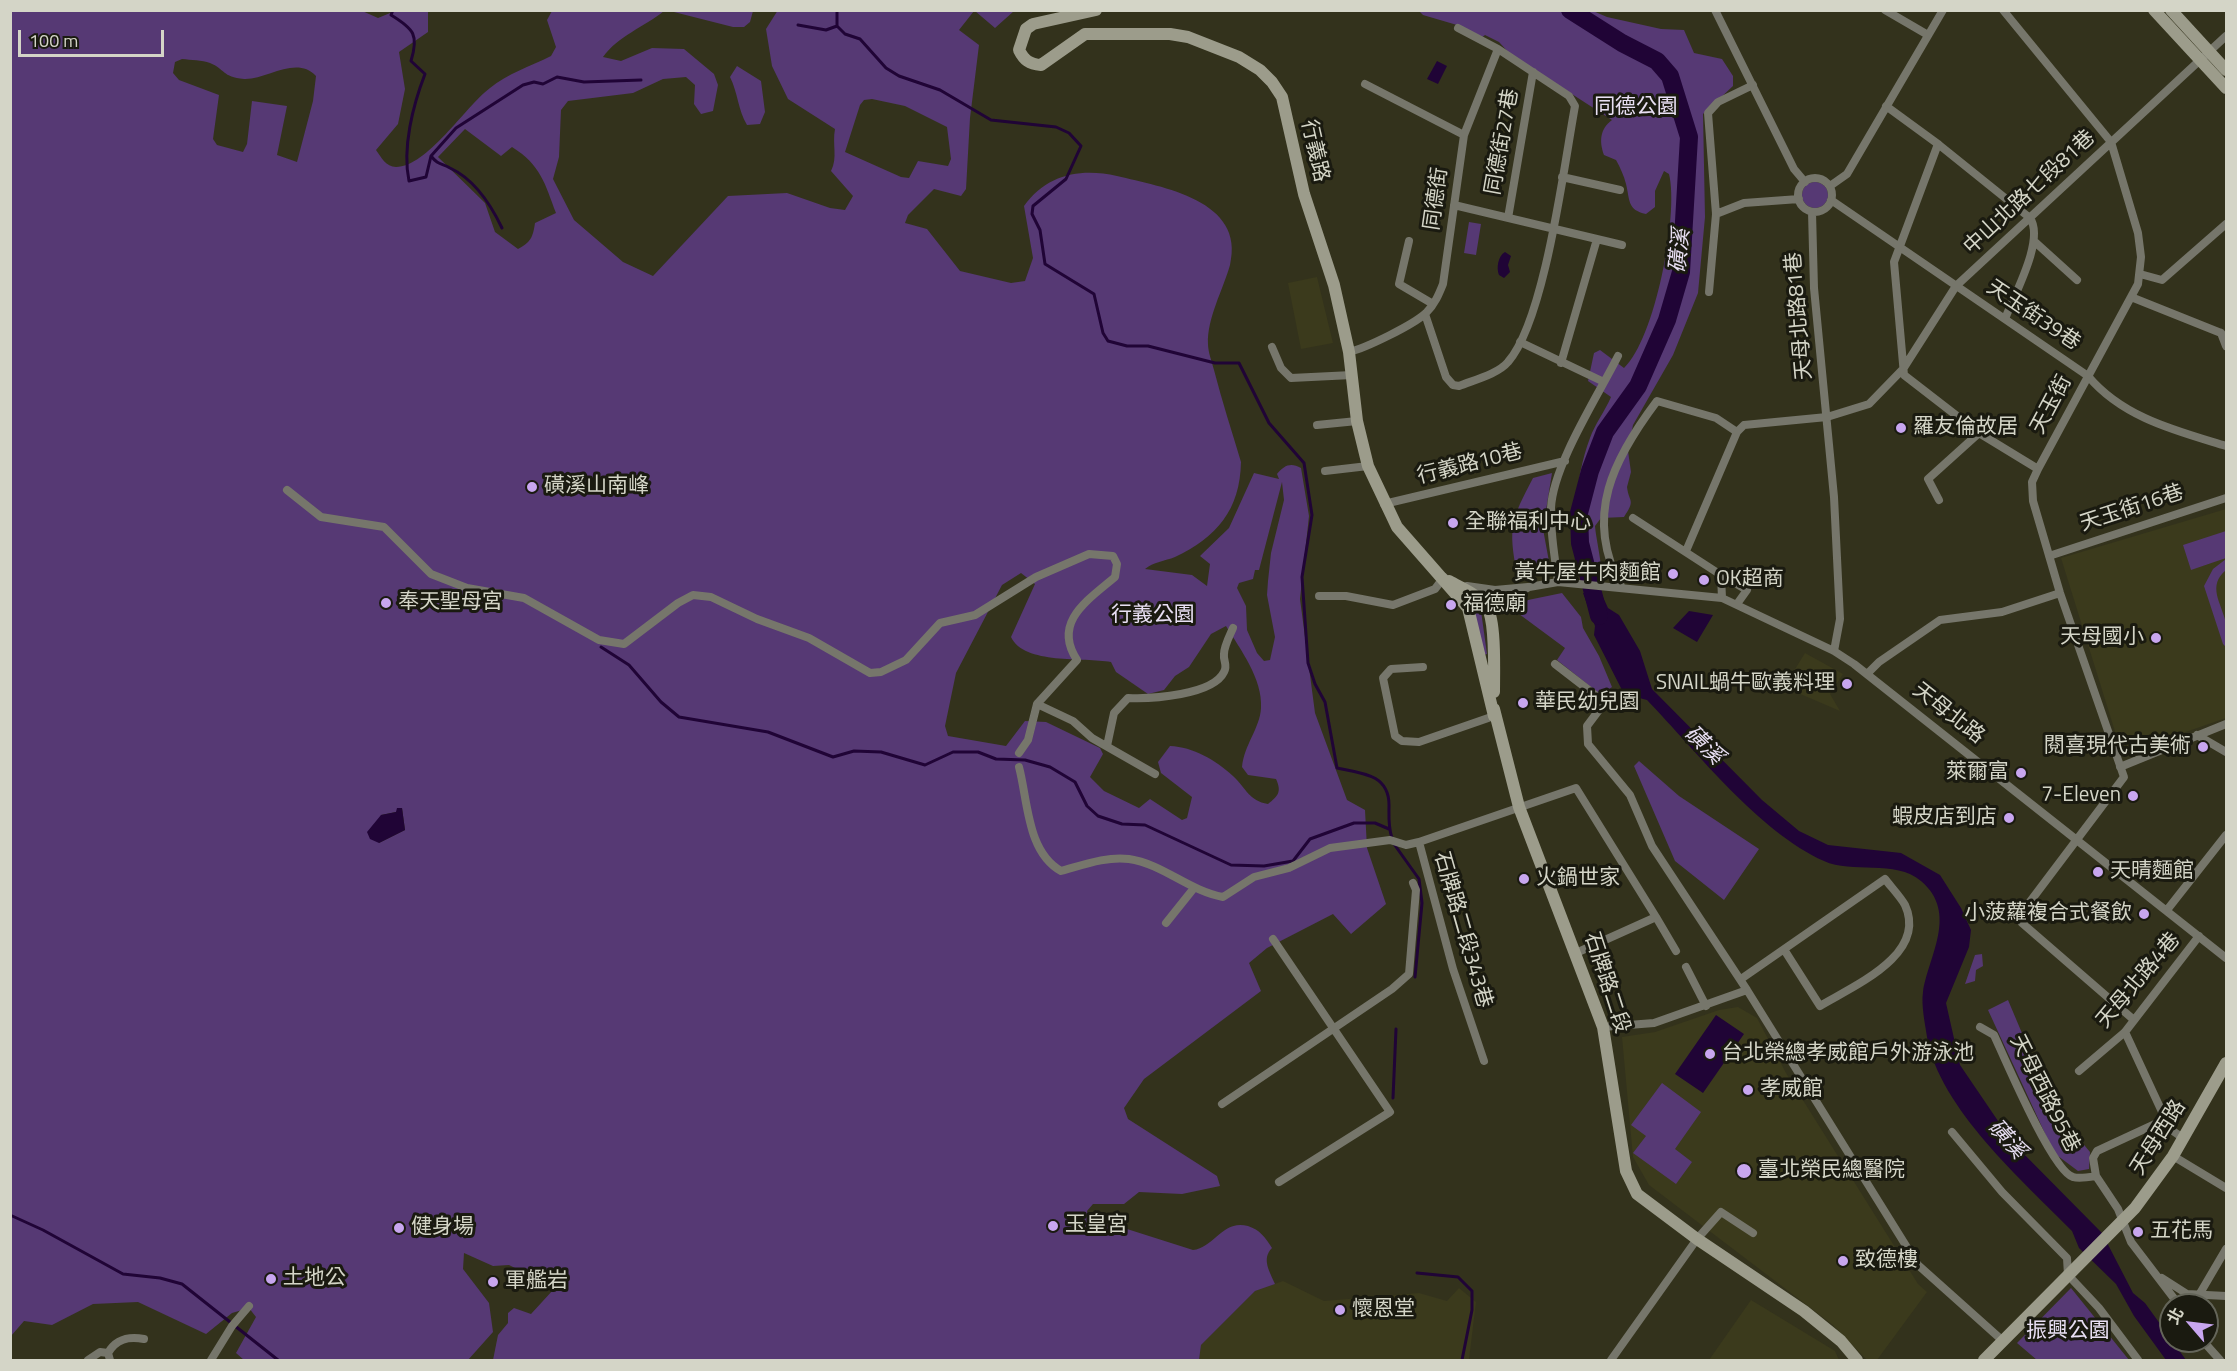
<!DOCTYPE html>
<html>
<head>
<meta charset="utf-8">
<style>
  body { margin:0 }
  #map { position:relative; width:2237px; height:1371px; overflow:hidden; background:#33321c; font-family:"Titillium Web","Noto Sans TC",sans-serif }
  canvas { display:block }
  .frame { position:absolute; inset:0; border:12px solid #d4d5c7; pointer-events:none }
  .north { position:absolute; left:2159px; top:1293px; width:60px; height:60px; box-sizing:border-box; background:#1a1a10; border:2px solid #646559; border-radius:50%; rotate:298deg; font-size:16px; font-weight:700; line-height:24px; text-align:center; color:#d4d5c7 }
  .north::after { content:''; display:block; margin:auto; width:21px; height:27px; background:#c8a6ef; clip-path:polygon(50% 0,100% 100%,50% 72%,0 100%) }
  .scale { position:absolute; left:18px; top:30px; width:146px; height:27px; box-sizing:border-box; border:3px solid #d4d5c7; border-top:0; padding-left:8px; font-size:18px; line-height:21px; white-space:nowrap; color:#d4d5c7; -webkit-text-stroke:4px #1a1a10; paint-order:stroke }
</style>
</head>
<body>
<div id="map">
<canvas width="2237" height="1371"></canvas>
<div class="frame"></div>
<div class="north">北</div>
<div class="scale">100 m</div>
</div>
<script>
const ctx = document.querySelector('canvas').getContext('2d');
ctx.lineJoin = 'round';
function fillPath(path, color) { ctx.fillStyle = color; ctx.fill(path, 'evenodd'); }
function stroke(path, color, width, dash) { ctx.strokeStyle = color; ctx.lineWidth = width; ctx.lineCap = dash ? 'butt' : 'round'; ctx.setLineDash(dash || []); ctx.stroke(path); }
function label(font, color, halo, rows, align = 'center') {
  ctx.font = font + ' "Titillium Web","Noto Sans TC",sans-serif'; ctx.lineWidth = 6; ctx.setLineDash([]); ctx.textBaseline = 'middle'; ctx.strokeStyle = halo; ctx.fillStyle = color; for (const [text, x, y, turn = 0] of rows) {
    ctx.save(); ctx.translate(x, y); ctx.rotate((+turn || 0) * Math.PI / 180); ctx.textAlign = isNaN(turn) ? turn : align; if (halo) ctx.strokeText(text, 0, 0); ctx.fillText(text, 0, 0); ctx.restore();
  }
}
const built = new Path2D(`
  M 1317,277 L 1333,343 L 1301,349 L 1288,283 Z
  M 2226,509 L 2226,718 L 2122,754 L 2061,558 Z
  M 1805,653 L 1843,674 L 1830,694 L 1840,711 L 1784,687 Z
  M 1738,1007 L 1757,1018 L 1786,1073 L 1918,1284 L 1927,1292 L 1877,1360 L 1867,1360 L 1833,1325 L 1649,1185 L 1633,1157 L 1622,1037 L 1655,1032 L 1719,1010 Z
  M 1283,1281 L 1324,1301 L 1419,1293 L 1447,1301 L 1459,1288 L 1476,1302 L 1469,1360 L 1199,1360 L 1201,1345 L 1255,1291 Z
  M 1751,1300 L 1835,1351 L 1839,1360 L 1709,1360 Z`);
const green = new Path2D(`
  M 360,10 L 378,18 L 395,11 L 428,11 L 428,32 L 399,52 L 405,89 L 398,124 L 376,150 C 381,157 386,167 396,167 C 427,167 465,107 490,88 C 507,74 531,66 551,56 L 556,47 L 547,20 L 552,11 L 664,11 C 644,27 618,36 603,57 L 621,61 L 652,48 L 684,49 L 714,74 L 718,85 L 713,111 L 701,114 L 694,104 L 695,85 L 686,77 L 663,79 L 633,93 L 568,101 L 561,110 L 559,157 L 553,179 L 574,220 L 623,262 L 653,276 L 728,196 L 787,193 L 830,208 L 845,210 L 853,196 L 831,171 C 838,158 832,144 835,129 L 788,99 L 772,66 L 766,29 L 778,10 L 974,11 L 959,30 L 979,45 L 970,118 L 966,189 L 961,196 L 934,189 L 908,215 L 905,223 L 927,229 L 960,271 L 1011,283 L 1025,281 L 1033,258 L 1024,206 C 1047,174 1081,168 1117,176 C 1162,187 1246,200 1230,265 C 1223,290 1207,318 1208,344 C 1208,352 1212,362 1214,370 C 1222,401 1232,432 1241,462 C 1240,510 1217,537 1175,557 C 1165,561 1153,562 1145,569 L 1192,575 L 1207,586 L 1210,564 L 1200,556 L 1229,528 L 1254,473 L 1279,479 L 1277,474 C 1284,465 1291,462 1301,468 L 1309,516 L 1300,599 L 1315,713 L 1347,800 L 1365,810 L 1367,848 L 1386,904 L 1351,934 L 1333,914 L 1267,948 L 1249,963 L 1261,991 L 1144,1079 L 1124,1108 L 1128,1119 L 1217,1176 L 1220,1186 L 1182,1194 L 1139,1192 L 1124,1204 L 1093,1204 L 1087,1211 L 1089,1220 L 1127,1229 L 1193,1250 C 1215,1247 1223,1219 1248,1226 C 1260,1230 1265,1237 1272,1248 C 1261,1259 1270,1272 1275,1284 L 1255,1291 L 1201,1345 L 1199,1360 L 493,1360 L 498,1335 L 508,1323 L 508,1313 L 514,1308 L 531,1314 L 553,1290 L 549,1280 L 533,1272 L 519,1270 L 509,1265 L 493,1266 L 464,1253 L 463,1269 L 489,1303 L 493,1332 L 468,1360 L 244,1360 L 236,1353 L 256,1317 L 249,1308 L 232,1313 L 206,1334 L 138,1302 L 93,1304 L 52,1325 L 24,1321 L 11,1336 L 11,11 ZM 182,59 C 191,60 202,60 210,63 C 225,69 222,77 244,79 C 267,80 296,55 316,76 L 313,101 L 297,162 L 277,155 L 287,106 L 252,101 L 247,144 L 243,152 L 217,145 L 213,139 L 219,95 L 179,80 L 173,73 L 175,62 ZM 872,99 L 905,106 L 947,127 L 951,159 L 948,166 L 918,161 L 909,178 L 901,177 L 845,152 L 860,105 L 864,100 ZM 465,129 L 501,156 L 512,147 C 541,165 545,184 556,213 L 535,223 C 533,237 531,242 518,249 L 495,232 L 485,203 L 438,157 ZM 1282,482 L 1284,500 L 1271,553 L 1268,581 L 1267,595 L 1275,637 L 1270,660 L 1264,661 L 1257,653 L 1247,630 L 1246,606 L 1237,588 L 1239,583 L 1253,579 L 1255,570 L 1259,570 ZM 1021,573 L 1035,584 L 1011,637 C 1024,665 1084,657 1111,662 L 1116,672 L 1148,694 L 1164,690 L 1175,676 L 1189,667 L 1211,634 L 1226,626 C 1240,649 1263,679 1261,708 C 1260,728 1244,745 1242,767 L 1248,775 L 1276,779 C 1282,792 1278,796 1268,804 C 1249,801 1246,788 1233,776 C 1216,760 1193,747 1170,746 L 1158,762 L 1161,773 L 1192,797 L 1187,818 L 1182,820 L 1150,799 L 1139,808 L 1104,791 L 1090,777 L 1103,754 L 1100,748 L 1046,722 L 1025,721 L 1006,746 L 948,736 L 945,726 L 956,673 L 1002,585 ZM 402,808 L 405,830 L 379,843 L 381,815 L 396,812 Z
  M 670,11 L 753,10 L 753,11 L 750,22 L 744,27 L 733,27 Z
  M 975,11 L 1014,11 L 995,28 Z
  M 1419,11 L 1593,11 L 1607,17 L 1661,29 L 1684,30 L 1694,53 L 1722,59 L 1733,76 L 1733,86 L 1703,114 L 1705,217 L 1698,293 L 1673,355 L 1633,425 L 1628,451 L 1631,472 L 1627,487 C 1629,503 1636,499 1624,517 L 1601,518 L 1595,526 C 1596,539 1603,567 1601,577 L 1595,579 L 1580,577 C 1572,533 1574,480 1590,438 C 1595,424 1605,411 1611,397 L 1588,381 L 1594,353 L 1600,350 L 1624,368 C 1655,339 1679,215 1669,174 L 1664,171 L 1655,191 L 1655,207 L 1646,214 C 1627,210 1630,200 1626,184 C 1624,176 1620,167 1616,160 L 1604,155 C 1599,141 1600,129 1612,120 L 1510,54 L 1499,42 L 1485,35 L 1481,38 L 1457,25 L 1423,15 Z
  M 737,66 L 761,81 L 765,112 L 760,124 L 747,125 C 738,110 738,93 730,77 Z
  M1802 195a13 13 0 1 1 26 0a13 13 0 1 1-26 0Z
  M 1469,222 L 1481,224 L 1476,255 L 1464,253 Z
  M 1552,473 L 1543,529 L 1550,567 L 1517,574 C 1508,527 1511,520 1533,478 Z
  M 2226,531 L 2226,558 L 2191,570 L 2183,545 Z
  M 2226,559 L 2226,570 C 2207,586 2221,602 2226,623 C 2228,630 2227,639 2226,647 L 2223,644 L 2204,586 L 2213,569 Z
  M 1562,593 L 1581,617 L 1583,628 L 1599,656 L 1612,687 L 1601,695 L 1557,660 L 1565,648 L 1515,611 L 1528,600 Z
  M 1466,596 L 1481,611 L 1487,654 L 1483,655 Z
  M 1639,761 L 1679,796 L 1759,849 L 1724,900 L 1675,861 L 1634,766 Z
  M 1982,954 L 1983,966 L 1976,970 L 1975,981 L 1965,984 L 1975,955 Z
  M 2008,1000 L 2054,1109 L 2090,1152 L 2089,1169 L 2078,1171 L 2054,1153 L 1988,1010 Z
  M 1662,1083 L 1701,1112 L 1675,1149 L 1692,1162 L 1676,1184 L 1633,1153 L 1646,1136 L 1631,1125 Z
  M 2071,1288 L 2129,1360 L 2037,1360 L 2017,1343 Z`);
const water = new Path2D(`
  M 1437,61 L 1447,66 L 1438,84 L 1427,79 Z
  M 1505,252 L 1511,256 L 1508,265 L 1510,272 L 1504,278 L 1499,275 C 1496,268 1498,256 1505,252 Z
  M 1583,593 L 1602,595 L 1608,608 L 1619,615 L 1640,651 L 1652,689 L 1762,800 L 1799,831 L 1828,845 L 1901,853 L 1940,875 L 1961,908 L 1971,930 L 1969,947 L 1946,1003 L 1960,1065 L 2013,1143 L 2102,1233 L 2133,1293 L 2145,1303 L 2186,1360 L 2166,1360 L 2134,1316 L 2116,1284 L 2079,1248 L 2072,1231 C 2024,1182 1939,1108 1927,1037 C 1925,1024 1921,1005 1923,992 C 1928,957 1959,913 1921,881 C 1895,859 1852,874 1824,861 C 1759,832 1697,752 1647,700 L 1624,694 L 1594,635 L 1595,626 Z
  M 1689,611 L 1713,615 L 1697,642 L 1673,628 Z
  M 397,808 L 402,808 L 405,830 L 379,843 L 370,839 L 367,832 L 381,815 L 396,812 Z
  M 1716,1015 L 1744,1034 L 1703,1093 L 1675,1074 Z`);
const stream = new Path2D(`
  M 393,10 L 391,15 C 414,29 419,35 411,61 L 425,74 C 413,105 402,148 409,181 L 426,177 L 431,156 C 438,165 441,163 450,168 C 474,179 491,205 502,228
  M 837,10 L 837,26 L 845,34 L 860,39 L 886,68 L 899,76 L 940,90 L 991,120 L 1056,127 L 1069,133 L 1081,146 L 1066,179 L 1033,206 L 1032,214 L 1040,230 L 1045,264 L 1094,294 L 1103,333 L 1108,341 L 1127,346 L 1148,346 L 1215,363 L 1239,363 L 1269,423 L 1304,463 L 1312,515 L 1302,577 L 1308,663 L 1315,684 L 1325,702 L 1337,768 C 1361,773 1389,774 1389,805 C 1389,816 1388,827 1392,838
  M 798,25 L 826,30 L 837,26
  M 431,156 L 456,128 L 523,85 L 534,82 L 543,84 L 557,77 L 584,82 L 641,80
  M 601,647 L 629,665 L 661,702 L 679,717 L 768,732 L 833,757 L 854,751 L 881,752 L 925,765 L 953,752 L 978,752 L 996,759 L 1025,760 L 1050,767 L 1075,782 L 1087,806 L 1098,816 L 1122,824 L 1145,825 L 1231,865 L 1264,866 L 1293,861 L 1310,839 L 1354,823 L 1375,823 L 1389,829
  M 1394,844 L 1419,879 L 1422,903 L 1415,977
  M 1393,1098 L 1396,1029
  M 10,1215 L 43,1230 L 123,1274 L 160,1278 L 182,1284 L 278,1360
  M 1417,1273 L 1458,1277 L 1472,1291 L 1472,1310 L 1462,1360`);
const river = new Path2D(`
  M 1570,10 L 1622,43 L 1657,61 L 1670,76 L 1689,137 L 1681,272 L 1667,320 L 1638,386 L 1605,432 L 1590,471 L 1579,513 L 1580,543 L 1599,616`);
const street = new Path2D(`
  M 1715,10 L 1794,169 L 1805,182
  M 1885,10 L 1928,35
  M 2003,10 L 2111,142 L 2138,233 L 2141,257 L 2138,284 L 2038,469 L 2032,482 L 2033,501 L 2060,593 L 2124,777 L 2020,915 L 2022,923 L 2134,1020
  M 1365,84 L 1464,135
  M 1886,106 L 1938,144 L 2030,218 C 2045,240 2014,295 2005,319
  M 1938,144 L 1894,262 L 1904,375 L 1979,433 L 2038,469
  M 1562,177 L 1620,190
  M1798 195a17 17 0 1 1 34 0a17 17 0 1 1-34 0Z
  M 1830,186 L 1847,174 L 1943,10
  M 1831,200 L 2088,376 C 2123,418 2177,431 2226,446
  M 1454,205 L 1622,245
  M 1812,212 L 1814,288 L 1834,497 L 1840,619 L 1834,651
  M 1716,214 L 1744,203 L 1799,199
  M 1508,218 L 1533,72
  M 1409,241 L 1399,284 L 1433,304
  M 2035,242 L 2077,280
  M 2140,274 L 2162,280 L 2226,224
  M 1709,292 L 1716,214 L 1708,113 L 1718,102 L 1753,85
  M 2131,297 L 2221,333
  M 1425,314 L 1446,377 L 1453,385 L 1459,386 C 1474,380 1498,374 1508,362 C 1545,320 1564,165 1575,106 L 1569,96 L 1498,49
  M 2221,333 L 2226,346
  M 1520,342 L 1604,382
  M 1272,347 L 1281,368 L 1291,378 L 1352,375
  M 1349,352 C 1366,348 1413,325 1426,313 C 1435,304 1439,294 1443,284 L 1464,135 L 1498,49 L 1458,28
  M 1561,363 L 1597,239
  M 1317,425 L 1357,421
  M 1325,471 L 1368,466
  M 287,490 L 321,517 L 384,527 L 431,574 L 467,588 L 524,598 L 599,640 L 624,644 L 678,603 L 693,595 L 711,597 L 757,619 L 809,638 L 870,673 L 881,672 L 906,660 L 940,623 L 975,615 L 1036,577 L 1089,554 L 1113,556 L 1117,564 L 1115,577 C 1088,600 1052,622 1077,660 L 1037,704 L 1028,740 L 1019,753
  M 1939,500 L 1928,479 L 1979,433
  M 1384,504 L 1565,461
  M 1633,518 L 1721,575 L 1722,598
  M 1686,551 L 1737,432 L 1744,425 L 1827,417 L 1869,404 L 1903,369 L 1956,286 L 2226,36
  M 2049,556 L 2226,498
  M 1721,575 L 1747,590 L 1737,604
  M 1558,582 C 1555,557 1550,533 1551,508 C 1553,465 1598,396 1618,356
  M 1467,586 L 1495,590 L 1528,587
  M 1621,586 C 1583,516 1614,458 1657,401 L 1716,418 L 1737,432
  M 1319,596 L 1346,596 L 1393,605 L 1435,589 L 1444,577
  M 1489,610 L 1529,587 L 1558,582 L 1722,598 L 1834,651 L 1854,664 L 2226,958
  M 1555,664 L 1599,698 L 1599,710 L 1587,726 L 1588,744 L 1630,795 L 1652,846 L 1747,990 L 1918,1265 L 2003,1341
  M 1423,667 L 1391,669 L 1383,678 L 1395,736 L 1402,741 L 1419,742 L 1494,716
  M 1867,674 L 1879,662 L 1940,620 L 2002,612 L 2060,593
  M 1037,704 L 1073,721 L 1092,738 L 1155,774
  M 2197,735 L 2226,752
  M 1107,746 L 1114,713 L 1128,698 C 1152,699 1213,695 1224,672 C 1228,665 1223,661 1224,654 C 1224,646 1230,635 1233,628
  M 1019,767 C 1028,801 1027,852 1061,871 C 1083,865 1107,856 1129,859 C 1163,864 1189,891 1223,897 L 1254,877 L 1289,868 L 1330,848 L 1390,840 L 1406,845 L 1419,842
  M 2120,767 L 2226,724
  M 2167,910 L 2226,835
  M 1166,923 L 1194,888
  M 1273,939 L 1390,1112 L 1279,1182
  M 1576,953 L 1656,917 L 1676,951
  M 1686,967 L 1706,1006
  M 1741,979 L 1885,879 C 1891,887 1900,896 1905,905 C 1928,955 1853,986 1820,1006 L 1785,951
  M 1603,1027 L 1654,1023 L 1747,990
  M 1980,1027 L 1994,1035 C 2005,1059 2053,1172 2073,1177 C 2079,1179 2090,1177 2096,1176 L 2118,1209 L 2131,1242 L 2179,1305
  M 2125,1032 L 2170,1129 L 2183,1138
  M 1484,1061 L 1453,969 L 1419,842 L 1576,788 L 1656,917
  M 2079,1071 L 2125,1032 L 2199,936
  M 1222,1104 L 1392,989 L 1409,974 L 1416,890 L 1413,883
  M 1952,1132 L 2002,1192 L 2067,1258 L 2068,1275 L 2099,1308 L 2138,1360
  M 2173,1156 L 2226,1188
  M 2096,1176 L 2093,1158 L 2097,1151 L 2166,1119
  M 2162,1278 L 2187,1294 L 2226,1296
  M 2199,1295 L 2226,1249
  M 2203,1341 L 2220,1360
  M 108,1353 C 116,1339 128,1336 144,1339
  M 88,1360 L 100,1352 L 108,1353 L 110,1360
  M 211,1360 L 232,1326 L 249,1306
  M 1611,1360 L 1697,1239 L 1721,1212 L 1753,1233`);
const secondary = new Path2D(`
  M 1096,10 L 1033,24 L 1026,29 L 1019,50 C 1024,60 1029,64 1041,65 L 1085,34 L 1170,34 L 1188,37 L 1239,57 L 1260,70 L 1272,82 L 1282,97 L 1304,194 L 1334,285 L 1349,352 L 1357,421 L 1368,466 L 1397,527 L 1468,608 L 1494,716
  M 2154,10 L 2226,88
  M 2171,10 L 2226,70
  M 1449,581 C 1463,589 1478,594 1487,608 C 1496,620 1494,675 1494,692
  M 1494,709 L 1519,807 L 1603,1027 L 1626,1171 L 1637,1194 L 1697,1239 L 1804,1311 L 1841,1341 L 1857,1360
  M 1984,1360 L 2135,1208 L 2173,1156 L 2226,1063`);
const markers = [
  [1901,428,6,"#c8a6ef"],
  [532,487,6,"#c8a6ef"],
  [1453,523,6,"#c8a6ef"],
  [1673,574,6,"#c8a6ef"],
  [1704,580,6,"#c8a6ef"],
  [386,603,6,"#c8a6ef"],
  [1451,605,6,"#c8a6ef"],
  [2156,638,6,"#c8a6ef"],
  [1847,684,6,"#c8a6ef"],
  [1523,703,6,"#c8a6ef"],
  [2203,747,6,"#c8a6ef"],
  [2021,773,6,"#c8a6ef"],
  [2133,796,6,"#c8a6ef"],
  [2009,818,6,"#c8a6ef"],
  [2098,872,6,"#c8a6ef"],
  [1524,879,6,"#c8a6ef"],
  [2144,914,6,"#c8a6ef"],
  [1710,1054,6,"#c8a6ef"],
  [1748,1090,6,"#c8a6ef"],
  [1744,1171,8,"#c8a6ef"],
  [1053,1226,6,"#c8a6ef"],
  [399,1228,6,"#c8a6ef"],
  [2138,1232,6,"#c8a6ef"],
  [1843,1261,6,"#c8a6ef"],
  [271,1279,6,"#c8a6ef"],
  [493,1282,6,"#c8a6ef"],
  [1340,1310,6,"#c8a6ef"]
];
const parkNames = [
  ["同德公園",1636,108],
  ["行義公園",1153,616],
  ["振興公園",2068,1332]
];
const streetNames = [
  ["同德街27巷",1503,142,-80],
  ["行義路",1314,151,77],
  ["中山北路七段81巷",2030,193,-43],
  ["同德街",1437,199,-82],
  ["天母北路81巷",1800,316,-95],
  ["天玉街39巷",2033,316,34],
  ["天玉街",2052,405,-62],
  ["行義路10巷",1470,465,-14],
  ["天玉街16巷",2132,509,-18],
  ["天母北路",1948,714,38],
  ["石牌路二段343巷",1462,930,74],
  ["天母北路4巷",2139,981,-50],
  ["石牌路二段",1606,983,72],
  ["天母西路95巷",2044,1094,63],
  ["天母西路",2159,1138,-58]
];
const poiNames = [
  ["羅友倫故居",1913,428],
  ["磺溪山南峰",544,487],
  ["全聯福利中心",1465,523],
  ["黃牛屋牛肉麵館",1661,574,"right"],
  ["OK超商",1716,580],
  ["奉天聖母宮",398,603],
  ["福德廟",1463,605],
  ["天母國小",2144,638,"right"],
  ["SNAIL蝸牛歐義料理",1835,684,"right"],
  ["華民幼兒園",1535,703],
  ["閱喜現代古美術",2191,747,"right"],
  ["萊爾富",2009,773,"right"],
  ["7-Eleven",2121,796,"right"],
  ["蝦皮店到店",1997,818,"right"],
  ["天晴麵館",2110,872],
  ["火鍋世家",1536,879],
  ["小菠蘿複合式餐飲",2132,914,"right"],
  ["台北榮總孝威館戶外游泳池",1722,1054],
  ["孝威館",1760,1090],
  ["臺北榮民總醫院",1758,1171],
  ["玉皇宮",1065,1226],
  ["健身場",411,1228],
  ["五花馬",2150,1232],
  ["致德樓",1855,1261],
  ["土地公",283,1279],
  ["軍艦岩",505,1282],
  ["懷恩堂",1352,1310]
];
const waterNames = [
  ["磺溪",1681,251,-84],
  ["磺溪",1703,746,44],
  ["磺溪",2006,1140,48]
];
fillPath(built, '#3b3a1c');
fillPath(green, '#563974');
fillPath(water, '#200436');
stroke(stream, '#200436', 3);
stroke(river, '#200436', 18);
stroke(street, '#76766b', 8);
stroke(secondary, '#9c9c8b', 12);
for (const [x, y, r, color] of markers) { const dot = new Path2D(); dot.arc(x, y, r, 0, 2 * Math.PI); ctx.fillStyle = color; ctx.fill(dot); stroke(dot, '#1a1a10', 2); }
label('21px', '#e9e0f4', '#1a1a10', parkNames);
label('21px', '#d4d5c7', '#1a1a10', streetNames);
label('21px', '#d4d5c7', '#1a1a10', poiNames, 'left');
label('italic 22px', '#e8dff3', '#1a1a10', waterNames);
</script>
</body>
</html>
